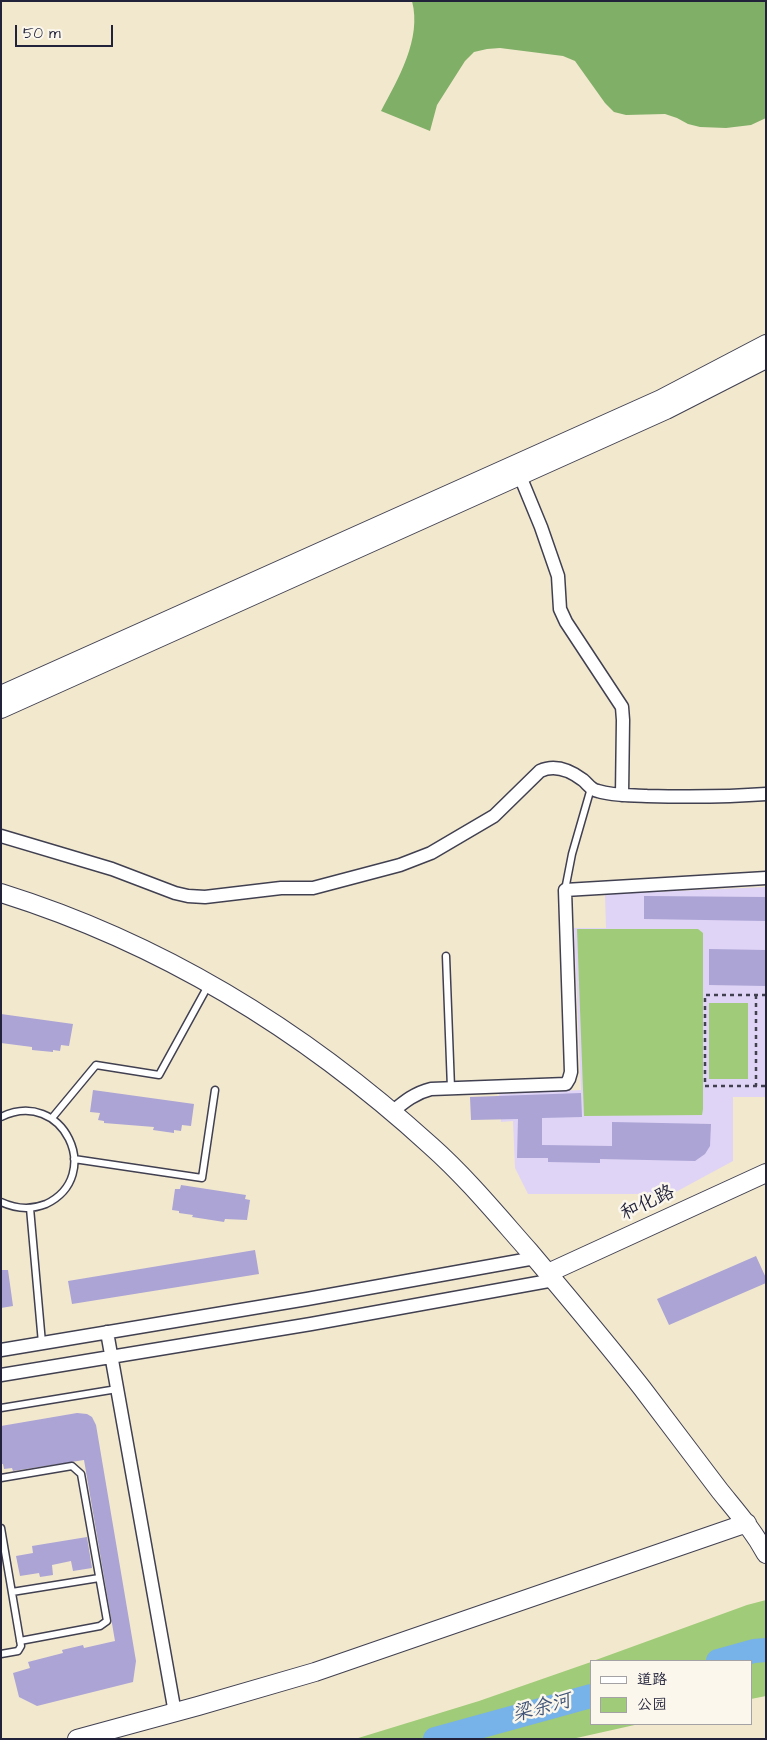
<!DOCTYPE html>
<html>
<head>
<meta charset="utf-8">
<style>
  body { margin:0 }
  #map { position:relative; width:767px; height:1740px; overflow:hidden; background:#f2e8ce; font-family:"Architects Daughter","LXGW WenKai TC",sans-serif }
  canvas { display:block }
  .frame { position:absolute; inset:0; border:2px solid #22223b; pointer-events:none }
  .legend { position:absolute; left:590px; top:1660px; width:162px; height:65px; box-sizing:border-box; background:#fbf7ec; border:1px solid #a4a2a5; margin:0; padding:6px 9px; list-style:none; font-size:15px; color:#22223b }
  .legend li { display:flex; align-items:center; gap:10px; height:25px }
  .legend b { width:25px; border:1px solid #a4a2a5 }
  .scale { position:absolute; left:15px; top:25px; width:98px; height:22px; box-sizing:border-box; border:2px solid #22223b; border-top:0; padding-left:6px; font-size:15px; line-height:18px; white-space:nowrap; color:#22223b; -webkit-text-stroke:4px #fbf7ec; paint-order:stroke }
</style>
</head>
<body>
<div id="map">
<canvas width="767" height="1740"></canvas>
<div class="frame"></div>
<ul class="legend">
<li><b style="height:6px;background:#fff"></b>道路</li>
<li><b style="height:14px;background:#a0cb78"></b>公园</li>
</ul>
<div class="scale">50 m</div>
</div>
<script>
const ctx = document.querySelector('canvas').getContext('2d');
ctx.lineJoin = 'round';
function fillPath(path, color) { ctx.fillStyle = color; ctx.fill(path, 'evenodd'); }
function stroke(path, color, width, dash) { ctx.strokeStyle = color; ctx.lineWidth = width; ctx.lineCap = dash ? 'butt' : 'round'; ctx.setLineDash(dash || []); ctx.stroke(path); }
function label(font, color, halo, rows, align = 'center') {
  ctx.font = font + ' "Architects Daughter","LXGW WenKai TC",sans-serif'; ctx.lineWidth = 5; ctx.setLineDash([]); ctx.textBaseline = 'middle'; ctx.strokeStyle = halo; ctx.fillStyle = color; for (const [text, x, y, turn = 0] of rows) {
    ctx.save(); ctx.translate(x, y); ctx.rotate((+turn || 0) * Math.PI / 180); ctx.textAlign = isNaN(turn) ? turn : align; if (halo) ctx.strokeText(text, 0, 0); ctx.fillText(text, 0, 0); ctx.restore();
  }
}
const built = new Path2D(`
  M 766,887 L 766,1097 L 733,1097 L 733,1161 L 672,1194 L 528,1194 L 515,1168 L 513,1121 L 501,1122 L 499,1094 L 581,1090 L 574,928 L 606,928 L 605,894 Z`);
const green = new Path2D(`
  M 577,929 L 698,929 L 703,933 L 703,1109 L 702,1115 L 584,1116 Z
  M 709,1003 L 748,1003 L 748,1079 L 709,1079 Z
  M 766,1600 L 766,1696 L 751,1699 L 751,1661 L 593,1661 L 747,1605 Z
  M 591,1662 L 591,1724 L 639,1724 L 572,1739 L 355,1739 L 479,1701 Z`);
const forest = new Path2D(`
  M 412,1 L 766,1 L 766,118 L 751,125 L 726,128 L 700,127 L 688,124 L 677,118 L 665,114 L 626,115 L 614,112 L 605,103 L 575,61 L 563,56 L 500,48 L 487,49 L 474,52 L 465,61 L 437,105 L 430,131 L 381,111 C 398,79 422,39 412,1 Z`);
const river = new Path2D(`
  M 718,1661 L 754,1651 L 766,1650
  M 435,1739 L 591,1696`);
const building = new Path2D(`
  M 644,896 L 766,897 L 766,921 L 644,919 Z
  M 709,949 L 766,950 L 766,986 L 709,985 Z
  M 1,1014 L 73,1024 L 69,1046 L 61,1045 L 60,1051 L 53,1050 L 53,1052 L 32,1050 L 32,1047 L 1,1043 Z
  M 93,1090 L 194,1104 L 191,1126 L 182,1125 L 181,1131 L 174,1130 L 174,1133 L 153,1130 L 154,1127 L 104,1123 L 104,1121 L 98,1120 L 100,1113 L 90,1112 Z
  M 581,1093 L 582,1117 L 542,1118 L 542,1145 L 612,1146 L 612,1122 L 711,1124 L 710,1146 L 705,1154 L 695,1161 L 600,1159 L 600,1163 L 548,1162 L 548,1158 L 517,1158 L 518,1119 L 471,1120 L 470,1097 Z
  M 181,1185 L 246,1195 L 245,1199 L 250,1200 L 247,1220 L 225,1219 L 224,1222 L 205,1219 L 192,1217 L 193,1215 L 179,1213 L 179,1211 L 172,1210 L 175,1189 L 180,1189 Z
  M 255,1250 L 259,1274 L 72,1304 L 68,1281 Z
  M 756,1256 L 766,1278 L 766,1283 L 669,1325 L 657,1299 Z
  M 1,1270 L 8,1270 L 13,1306 L 1,1308 Z
  M 77,1413 L 87,1414 L 92,1417 L 96,1425 L 136,1661 L 133,1682 L 37,1706 L 19,1697 L 13,1673 L 30,1668 L 28,1662 L 63,1653 L 62,1650 L 83,1645 L 84,1648 L 115,1641 L 84,1460 L 13,1471 L 12,1468 L 4,1469 L 3,1464 L 1,1464 L 1,1426 Z
  M 87,1537 L 92,1568 L 73,1571 L 71,1561 L 52,1565 L 53,1575 L 40,1577 L 39,1573 L 20,1576 L 16,1556 L 33,1553 L 32,1546 Z`);
const path = new Path2D(`
  M 756,995 L 756,1086
  M 766,995 L 705,995 L 705,1086 L 766,1086`);
const lane = new Path2D(`
  M 565,890 L 572,854 L 591,788
  M 446,956 L 451,1088
  M 1,1117 C 63,1087 105,1176 46,1204 C 31,1210 16,1209 1,1202
  M 52,1118 L 96,1065 L 159,1075 L 209,984
  M 74,1159 L 202,1178 L 215,1090
  M 30,1208 L 42,1343
  M 1,1408 L 117,1389
  M 1,1478 L 72,1466 L 81,1474 L 107,1621 L 100,1626 L 20,1641
  M 1,1528 L 21,1646 L 18,1651 L 1,1654
  M 12,1592 L 99,1578`);
const street = new Path2D(`
  M 520,476 L 541,527 L 558,576 L 560,609 L 566,622 L 622,707 L 623,720 L 622,795
  M 1,836 L 112,869 L 175,893 L 188,896 L 205,897 L 281,888 L 313,888 L 400,865 L 431,853 L 494,816 L 540,771 C 555,764 571,771 583,780 C 588,784 591,790 598,791 C 613,796 631,795 647,796 C 687,797 726,797 766,794
  M 392,1112 C 405,1101 415,1093 431,1089 L 566,1084 L 569,1079 L 571,1072 L 565,890 L 766,878
  M 107,1332 L 175,1713
  M 1,1350 L 307,1299 L 535,1258
  M 1,1375 L 311,1324 L 554,1280`);
const secondary = new Path2D(`
  M 1,695 L 661,399 L 766,344
  M 1,709 L 666,410 L 766,359
  M 1,893 C 164,944 305,1031 431,1146 C 467,1178 498,1216 530,1252 C 568,1297 606,1342 642,1388 C 668,1422 694,1457 720,1491 C 737,1512 753,1530 766,1554
  M 548,1273 L 766,1173
  M 77,1739 L 198,1706 L 315,1672 L 747,1523`);
const streetNames = [
  ["和化路",648,1204,-25]
];
const waterNames = [
  ["梁余河",542,1709,-15]
];
fillPath(built, '#dfd4f5');
fillPath(green, '#a0cb78');
fillPath(forest, '#80af68');
stroke(river, '#77b2e8', 24);
fillPath(building, '#aba4d5');
stroke(lane, '#414051', 9);
stroke(street, '#414051', 15);
stroke(secondary, '#414051', 20);
stroke(path, '#414051', 2.5, [4, 4]);
stroke(lane, '#fff', 6);
stroke(street, '#fff', 12);
stroke(secondary, '#fff', 18);
label('19px', '#22223b', '#fbf7ec', streetNames);
label('italic 20px', '#405478', '#fbf7ec', waterNames);
</script>
</body>
</html>
